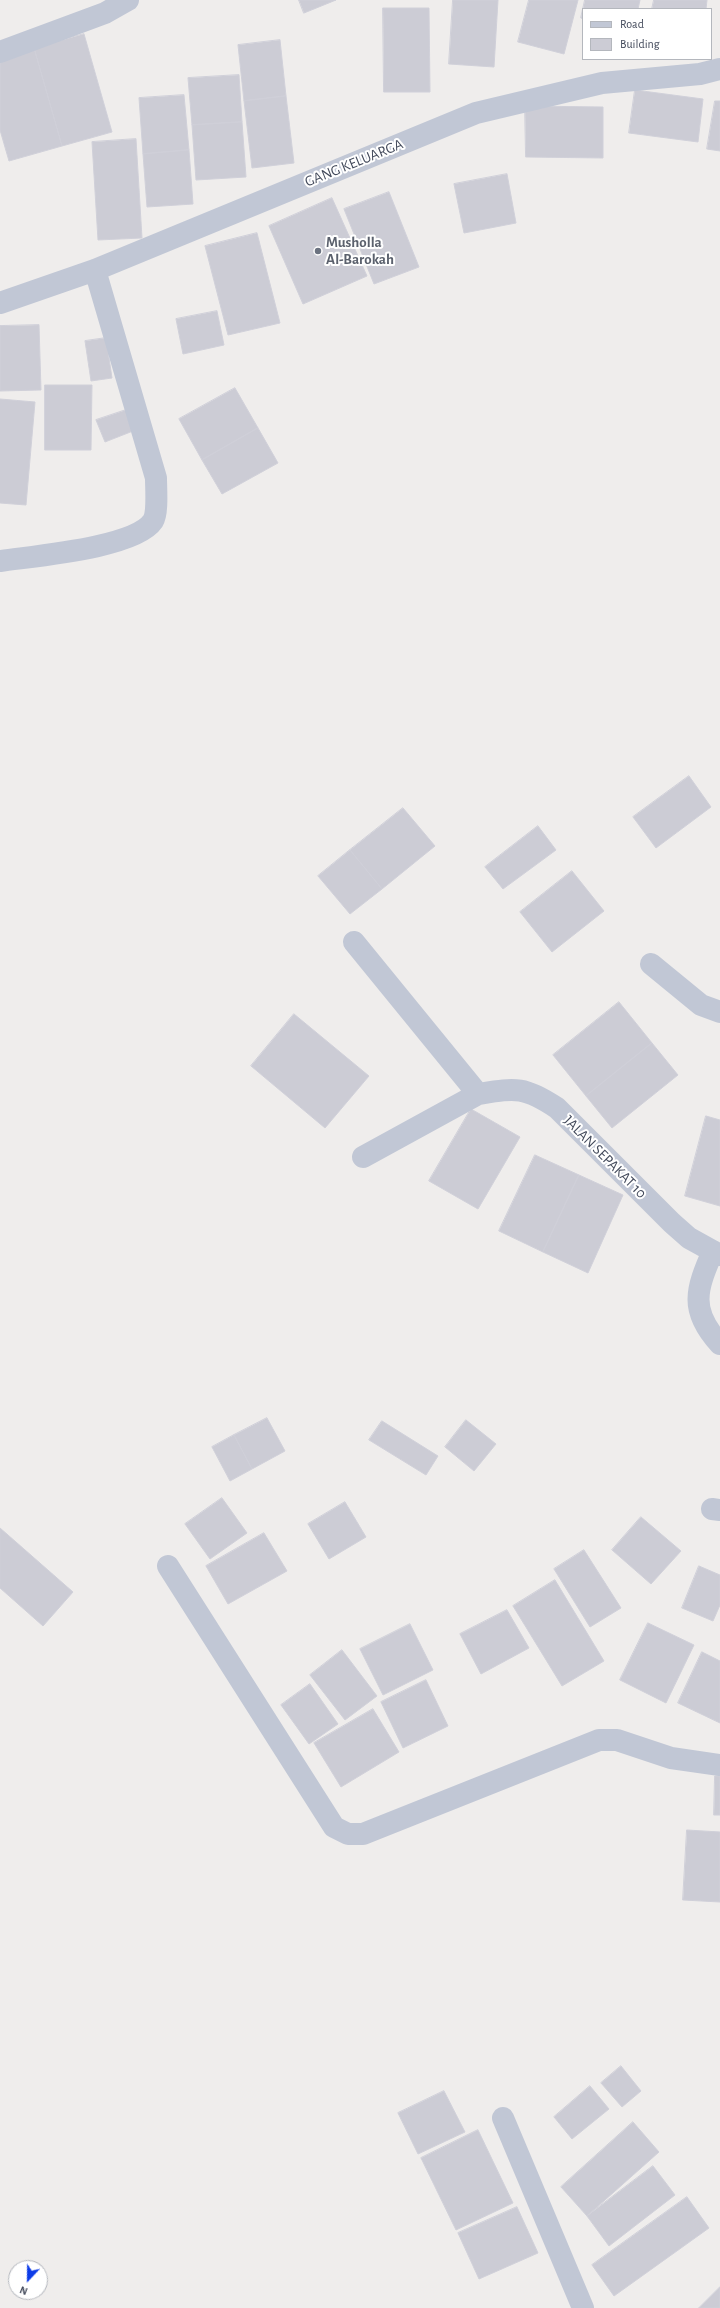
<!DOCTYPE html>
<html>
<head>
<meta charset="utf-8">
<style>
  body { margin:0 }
  #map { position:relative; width:720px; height:2308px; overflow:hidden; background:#efedec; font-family:"Alegreya Sans",sans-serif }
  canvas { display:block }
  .legend { position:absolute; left:582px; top:8px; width:130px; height:52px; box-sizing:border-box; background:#fff; border:1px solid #b4b7bd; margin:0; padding:5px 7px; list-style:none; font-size:12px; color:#434a5b }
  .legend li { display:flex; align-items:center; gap:8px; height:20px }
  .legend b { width:20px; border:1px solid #b4b7bd }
  .north { position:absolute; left:8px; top:2260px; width:40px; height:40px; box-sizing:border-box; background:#fff; border:1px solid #b4b7bd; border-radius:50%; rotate:202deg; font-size:11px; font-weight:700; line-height:16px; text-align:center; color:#434a5b }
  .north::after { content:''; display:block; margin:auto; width:14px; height:18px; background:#0d3ce8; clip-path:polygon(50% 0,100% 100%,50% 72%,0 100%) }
</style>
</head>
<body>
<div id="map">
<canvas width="720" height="2308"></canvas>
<ul class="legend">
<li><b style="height:5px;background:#c1c7d5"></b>Road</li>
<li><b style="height:11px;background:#ccccd5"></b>Building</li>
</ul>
<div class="north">N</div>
</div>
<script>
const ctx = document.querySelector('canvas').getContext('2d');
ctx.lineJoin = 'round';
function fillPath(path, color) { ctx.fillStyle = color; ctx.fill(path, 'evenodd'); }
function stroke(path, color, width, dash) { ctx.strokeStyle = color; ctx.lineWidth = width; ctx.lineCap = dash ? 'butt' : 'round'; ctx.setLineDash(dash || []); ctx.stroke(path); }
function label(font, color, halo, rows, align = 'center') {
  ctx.font = font + ' "Alegreya Sans",sans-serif'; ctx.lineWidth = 4; ctx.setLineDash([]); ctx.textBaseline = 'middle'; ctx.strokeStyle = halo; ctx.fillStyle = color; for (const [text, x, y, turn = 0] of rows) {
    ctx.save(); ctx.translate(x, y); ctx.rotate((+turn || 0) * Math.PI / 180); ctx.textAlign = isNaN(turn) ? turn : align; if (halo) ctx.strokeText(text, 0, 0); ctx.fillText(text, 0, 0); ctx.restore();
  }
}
const building = new Path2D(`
  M 299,0 L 336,0 L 304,13 Z
  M 453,0 L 498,0 L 494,67 L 449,64 Z
  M 529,0 L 578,0 L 564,54 L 518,42 Z
  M 585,0 L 640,0 L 638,9 L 583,9 L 583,19 L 581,18 Z
  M 654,0 L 707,0 L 706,9 L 652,9 Z
  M 383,8 L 429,8 L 430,92 L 384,92 Z
  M 84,34 L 112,132 L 62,146 L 34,48 Z
  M 280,40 L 286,96 L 244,101 L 238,45 Z
  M 34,48 L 62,146 L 9,161 L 0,130 L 0,58 Z
  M 239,75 L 242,122 L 192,125 L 188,78 Z
  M 635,90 L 703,99 L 698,142 L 629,133 Z
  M 184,95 L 189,150 L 143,154 L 139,98 Z
  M 286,96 L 294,163 L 252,168 L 244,101 Z
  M 715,101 L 720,101 L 720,151 L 707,149 Z
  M 525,106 L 603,107 L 603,158 L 526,157 Z
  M 242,122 L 246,177 L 196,180 L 192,125 Z
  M 136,139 L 142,238 L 98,240 L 92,142 Z
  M 189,150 L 193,204 L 147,207 L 143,154 Z
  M 507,174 L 516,223 L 464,233 L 454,184 Z
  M 389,192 L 419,267 L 374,284 L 344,209 Z
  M 332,198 L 367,276 L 303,304 L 269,226 Z
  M 257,233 L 280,323 L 228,335 L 205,246 Z
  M 217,311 L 224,345 L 183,354 L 176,319 Z
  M 39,325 L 41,390 L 0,391 L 0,326 Z
  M 106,338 L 112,378 L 91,381 L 85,341 Z
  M 45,385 L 92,385 L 91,450 L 45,450 Z
  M 235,388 L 258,428 L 202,460 L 179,419 Z
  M 0,399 L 35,402 L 26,505 L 0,503 Z
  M 126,410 L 133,431 L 105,442 L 96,420 Z
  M 258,428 L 278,463 L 222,494 L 202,460 Z
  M 689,776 L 711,807 L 656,848 L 633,817 Z
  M 403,808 L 435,846 L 382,889 L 350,850 Z
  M 538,826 L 556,850 L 503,889 L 485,867 Z
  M 350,850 L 382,889 L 350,914 L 318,876 Z
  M 572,871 L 604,911 L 552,952 L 520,912 Z
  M 619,1002 L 652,1043 L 586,1096 L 553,1055 Z
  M 294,1014 L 369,1076 L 325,1128 L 251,1066 Z
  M 652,1043 L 678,1075 L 612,1128 L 586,1096 Z
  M 471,1109 L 520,1137 L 478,1209 L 429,1181 Z
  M 706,1116 L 720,1120 L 720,1206 L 685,1196 Z
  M 535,1155 L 579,1175 L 543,1252 L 499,1231 Z
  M 579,1175 L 623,1195 L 588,1273 L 543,1252 Z
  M 267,1418 L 285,1451 L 252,1469 L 234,1435 Z
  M 466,1420 L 496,1444 L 474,1471 L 445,1447 Z
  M 382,1421 L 438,1456 L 426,1475 L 369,1440 Z
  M 234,1435 L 252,1469 L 230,1481 L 212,1447 Z
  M 222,1498 L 247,1533 L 210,1559 L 185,1524 Z
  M 345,1502 L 366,1537 L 329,1559 L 308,1524 Z
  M 641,1517 L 681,1551 L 651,1584 L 612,1550 Z
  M 0,1528 L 73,1592 L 43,1626 L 0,1588 Z
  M 264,1533 L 287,1571 L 228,1604 L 206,1566 Z
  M 584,1550 L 621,1608 L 590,1627 L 554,1569 Z
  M 699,1566 L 720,1575 L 720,1605 L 713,1621 L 682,1608 Z
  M 555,1580 L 604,1661 L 562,1686 L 513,1606 Z
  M 507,1610 L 529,1648 L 481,1674 L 460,1634 Z
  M 648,1623 L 694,1645 L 666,1703 L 620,1680 Z
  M 410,1624 L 433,1670 L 383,1695 L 360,1649 Z
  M 342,1650 L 377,1696 L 345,1720 L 310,1675 Z
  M 702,1652 L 720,1661 L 720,1723 L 678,1703 Z
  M 426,1680 L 448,1726 L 403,1748 L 381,1702 Z
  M 310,1684 L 338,1724 L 309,1744 L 281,1705 Z
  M 373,1709 L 399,1752 L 341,1787 L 314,1743 Z
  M 715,1776 L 720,1776 L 720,1815 L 714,1815 Z
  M 687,1830 L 720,1832 L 720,1902 L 683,1900 Z
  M 621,2066 L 641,2091 L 622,2107 L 601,2083 Z
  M 590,2086 L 609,2109 L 572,2139 L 554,2117 Z
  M 444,2091 L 465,2132 L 418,2154 L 398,2113 Z
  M 633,2122 L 659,2152 L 587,2216 L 561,2187 Z
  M 478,2130 L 513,2203 L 456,2230 L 421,2158 Z
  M 653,2166 L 675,2195 L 609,2246 L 587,2216 Z
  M 687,2197 L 709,2228 L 614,2296 L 592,2265 Z
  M 517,2207 L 538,2253 L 479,2279 L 458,2233 Z
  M 720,2287 L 720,2308 L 699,2308 Z`);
const minor = new Path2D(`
  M 0,52 L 105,13 L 128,0
  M 0,303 L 95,270 L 476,113 L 602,83 L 700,74 L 720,69
  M 0,561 C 33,556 135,548 153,521 C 158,513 156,489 156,478 L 95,270
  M 354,942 L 478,1094 C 516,1088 524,1086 557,1108 L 672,1223 L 689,1238 L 720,1255
  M 651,964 L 701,1005 L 720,1012
  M 363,1157 L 478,1094
  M 713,1251 C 696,1290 689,1310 720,1344
  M 712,1509 L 720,1510
  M 168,1566 L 334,1827 L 348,1834 L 363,1834 L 599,1740 L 617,1740 L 671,1758 L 720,1765
  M 503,2118 L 583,2308`);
const markers = [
  [318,251,4,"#6b7280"]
];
const streetNames = [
  ["GANG KELUARGA",354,163,-22],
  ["JALAN SEPAKAT 10",605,1157,45]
];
const worshipNames = [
  ["Musholla",326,242],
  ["Al-Barokah",326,259]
];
fillPath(building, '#ccccd5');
stroke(building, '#d0d0d9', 1);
stroke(minor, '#c1c7d5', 22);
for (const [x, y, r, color] of markers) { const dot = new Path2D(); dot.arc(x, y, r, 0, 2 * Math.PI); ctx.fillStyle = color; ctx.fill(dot); stroke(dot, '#fff', 1.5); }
label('15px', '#434a5b', '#fff', streetNames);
label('bold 15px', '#5b616d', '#fff', worshipNames, 'left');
</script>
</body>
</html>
